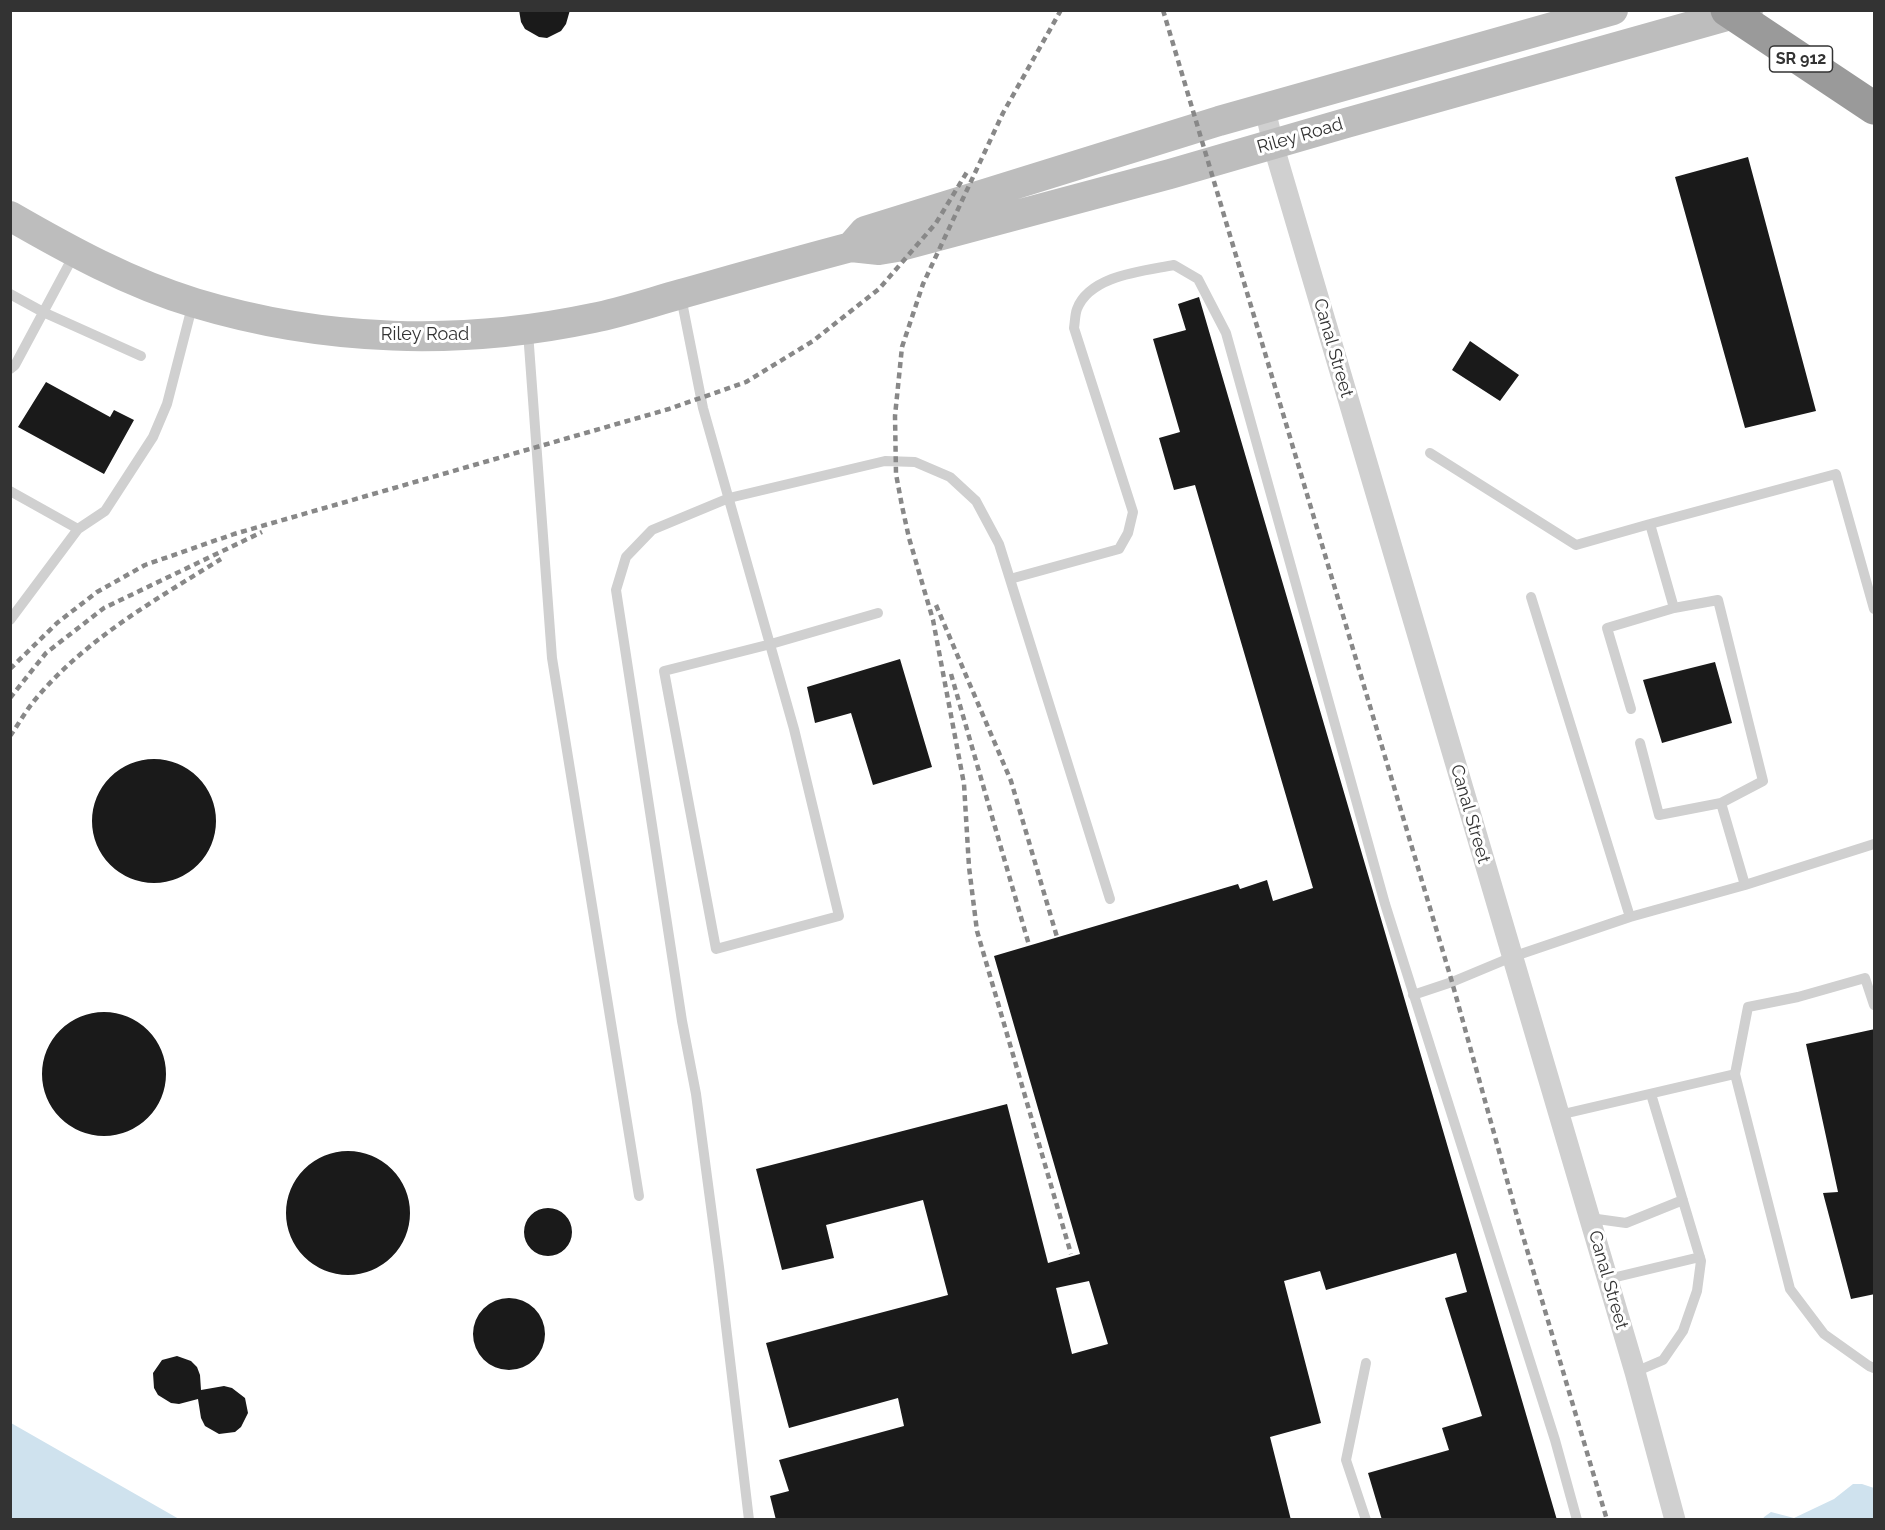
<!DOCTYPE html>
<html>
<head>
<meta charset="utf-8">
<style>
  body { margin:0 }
  #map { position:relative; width:1885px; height:1530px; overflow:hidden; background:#fff; font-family:Raleway,sans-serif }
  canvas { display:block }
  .frame { position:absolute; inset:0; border:12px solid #333; pointer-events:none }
</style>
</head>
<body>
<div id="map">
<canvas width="1885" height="1530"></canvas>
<div class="frame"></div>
</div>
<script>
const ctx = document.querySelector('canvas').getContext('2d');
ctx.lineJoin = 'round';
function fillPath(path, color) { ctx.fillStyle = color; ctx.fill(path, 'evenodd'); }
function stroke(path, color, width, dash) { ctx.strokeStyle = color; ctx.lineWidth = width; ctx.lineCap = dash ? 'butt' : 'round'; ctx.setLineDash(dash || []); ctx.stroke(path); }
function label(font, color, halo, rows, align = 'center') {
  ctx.font = font + ' Raleway,sans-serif'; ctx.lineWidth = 6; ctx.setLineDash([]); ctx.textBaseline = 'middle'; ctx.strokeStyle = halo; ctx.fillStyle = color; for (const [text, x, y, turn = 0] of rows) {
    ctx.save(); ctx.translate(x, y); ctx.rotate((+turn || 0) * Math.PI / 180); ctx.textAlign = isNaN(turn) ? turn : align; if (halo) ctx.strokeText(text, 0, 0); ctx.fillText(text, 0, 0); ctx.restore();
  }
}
const water = new Path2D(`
  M 11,1423 L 179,1519 L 11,1519 Z
  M 1853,1484 L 1862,1484 L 1874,1488 L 1874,1519 L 1763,1519 L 1764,1517 L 1771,1512 L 1794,1518 L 1834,1499 Z`);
const building = new Path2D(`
  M 519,10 L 570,10 L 566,24 L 561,31 L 547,38 L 539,37 L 525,29 L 521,22 Z
  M 1748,157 L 1816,411 L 1745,428 L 1675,177 Z
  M 1199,297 L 1557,1520 L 1382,1520 L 1368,1473 L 1449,1450 L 1442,1428 L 1482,1416 L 1445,1298 L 1467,1292 L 1456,1253 L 1326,1290 L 1320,1271 L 1284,1281 L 1321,1423 L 1270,1437 L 1291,1520 L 776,1520 L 770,1496 L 789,1491 L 779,1460 L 904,1426 L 898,1398 L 789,1428 L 766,1343 L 948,1295 L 923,1200 L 826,1225 L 834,1258 L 782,1270 L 756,1169 L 1007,1104 L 1048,1263 L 1080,1254 L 994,956 L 1238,884 L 1240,889 L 1267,880 L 1273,901 L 1313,888 L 1195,485 L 1174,490 L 1159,438 L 1180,432 L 1153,339 L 1186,330 L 1178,304 ZM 1089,1281 L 1108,1344 L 1072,1354 L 1056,1288 Z
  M 1470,341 L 1519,375 L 1500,401 L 1452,370 Z
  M 46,382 L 110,417 L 114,410 L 134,420 L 104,474 L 18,427 Z
  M 900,659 L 932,767 L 873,785 L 851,713 L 815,723 L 807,687 Z
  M 1715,662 L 1732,723 L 1662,743 L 1643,680 Z
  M92 821a62 62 0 1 1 124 0a62 62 0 1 1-124 0Z
  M42 1074a62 62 0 1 1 124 0a62 62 0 1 1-124 0Z
  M 1875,1029 L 1875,1294 L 1851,1299 L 1823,1193 L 1838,1192 L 1806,1044 Z
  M286 1213a62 62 0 1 1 124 0a62 62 0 1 1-124 0Z
  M524 1232a24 24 0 1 1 48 0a24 24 0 1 1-48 0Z
  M473 1334a36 36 0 1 1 72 0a36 36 0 1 1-72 0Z
  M 177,1356 L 191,1361 L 197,1367 L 200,1375 L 201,1390 L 224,1386 L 232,1388 L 245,1398 L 248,1413 L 241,1427 L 235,1432 L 219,1434 L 205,1426 L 201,1418 L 198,1399 L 179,1404 L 171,1403 L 158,1395 L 154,1388 L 153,1373 L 162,1360 Z`);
const service = new Path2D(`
  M 10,294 L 43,312 L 141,356
  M 681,297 L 703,408 L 794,729 L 839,916 L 716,949 L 664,671 L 771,644 L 878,613
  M 528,332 L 552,658 L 639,1196
  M 10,369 L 15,365 L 75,253
  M 1430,453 L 1576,545 L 1650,524
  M 10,491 L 78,529 L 105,511 L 153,437 L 167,404 L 193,303
  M 1010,579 L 1119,549 L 1128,533 L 1133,512 L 1074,328 C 1075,322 1075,314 1077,309 C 1090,275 1144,271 1174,265 L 1198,279 L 1226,333 L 1385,904 L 1555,1440 L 1577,1520
  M 1531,597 L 1630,917
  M 10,620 L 78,529
  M 1631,709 L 1607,628 L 1674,608
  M 1640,743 L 1659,815 L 1721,803
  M 1745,885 L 1721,803 L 1763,781 L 1718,600 L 1674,608 L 1650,524 L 1836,474 L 1874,609
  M 1413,995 L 1452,982 L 1512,957 L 1630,917 L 1745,885 L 1874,844
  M 1874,1005 L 1865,978 L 1798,997 L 1748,1007 L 1735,1074 L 1790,1289 L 1824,1334 L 1869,1366 L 1874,1368
  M 1559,1115 L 1735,1074
  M 1590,1218 L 1626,1223 L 1683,1200
  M 1608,1279 L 1700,1257
  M 1366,1363 L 1346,1460 L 1366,1520
  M 1635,1372 L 1663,1360 L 1683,1331 L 1697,1291 L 1701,1261 L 1651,1094
  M 749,1520 L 719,1267 L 696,1094 L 682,1021 L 616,590 L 626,557 L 652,530 L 729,498 L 885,461 L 915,462 L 950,477 L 976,501 L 999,544 L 1110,899`);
const minor = new Path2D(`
  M 1265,109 L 1273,144 L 1635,1372 L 1675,1520`);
const secondary = new Path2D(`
  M 10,216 C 69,250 129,283 195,303 C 324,342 461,346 593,318 C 623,312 652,302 681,294 C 738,278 794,262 851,247 L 879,250 L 897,247 L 1170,174 L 1346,123 L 1748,10
  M 851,247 L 865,231 L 1219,121 L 1613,10`);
const rail = new Path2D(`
  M 1061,10 L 1003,113 L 923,284 L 902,347 L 895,416 L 896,474 L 902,506 L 909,538 L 933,620 L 964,784 L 969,867 L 977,931 L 1071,1254
  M 1163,10 L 1452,982 L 1517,1216 L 1607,1520
  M 936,605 L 1011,781 L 1057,937
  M 10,669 L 57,623 L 97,592 L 145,565 L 234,534 L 669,409 L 746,382 L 813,341 L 879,289 L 936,223 L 967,172
  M 951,674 L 1029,945
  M 10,698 L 46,653 L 104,608 L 262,532
  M 10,736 C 18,725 25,712 34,701 C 84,640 155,600 221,559`);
const motorwayBridge = new Path2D(`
  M 1727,10 L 1874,108`);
const shields = [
  [1801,59,63]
];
const shieldNames = [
  ["SR 912",1801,59]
];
const streetNames = [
  ["Riley Road",1300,136,-16],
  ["Riley Road",425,335],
  ["Canal Street",1333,348,74],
  ["Canal Street",1470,814,74],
  ["Canal Street",1608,1280,74]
];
fillPath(water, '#cfe2ee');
fillPath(building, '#1a1a1a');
stroke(service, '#d0d0d0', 10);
stroke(minor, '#d0d0d0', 21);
stroke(secondary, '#bdbdbd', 30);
stroke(rail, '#888', 4.5, [6, 4.5]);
stroke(motorwayBridge, '#9a9a9a', 33);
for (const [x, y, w] of shields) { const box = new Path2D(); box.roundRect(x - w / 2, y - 13, w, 26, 4.5); ctx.fillStyle = '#fff'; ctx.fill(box); stroke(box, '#333', 1.5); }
label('bold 16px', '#333', null, shieldNames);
label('18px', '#333', '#fff', streetNames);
</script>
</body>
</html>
